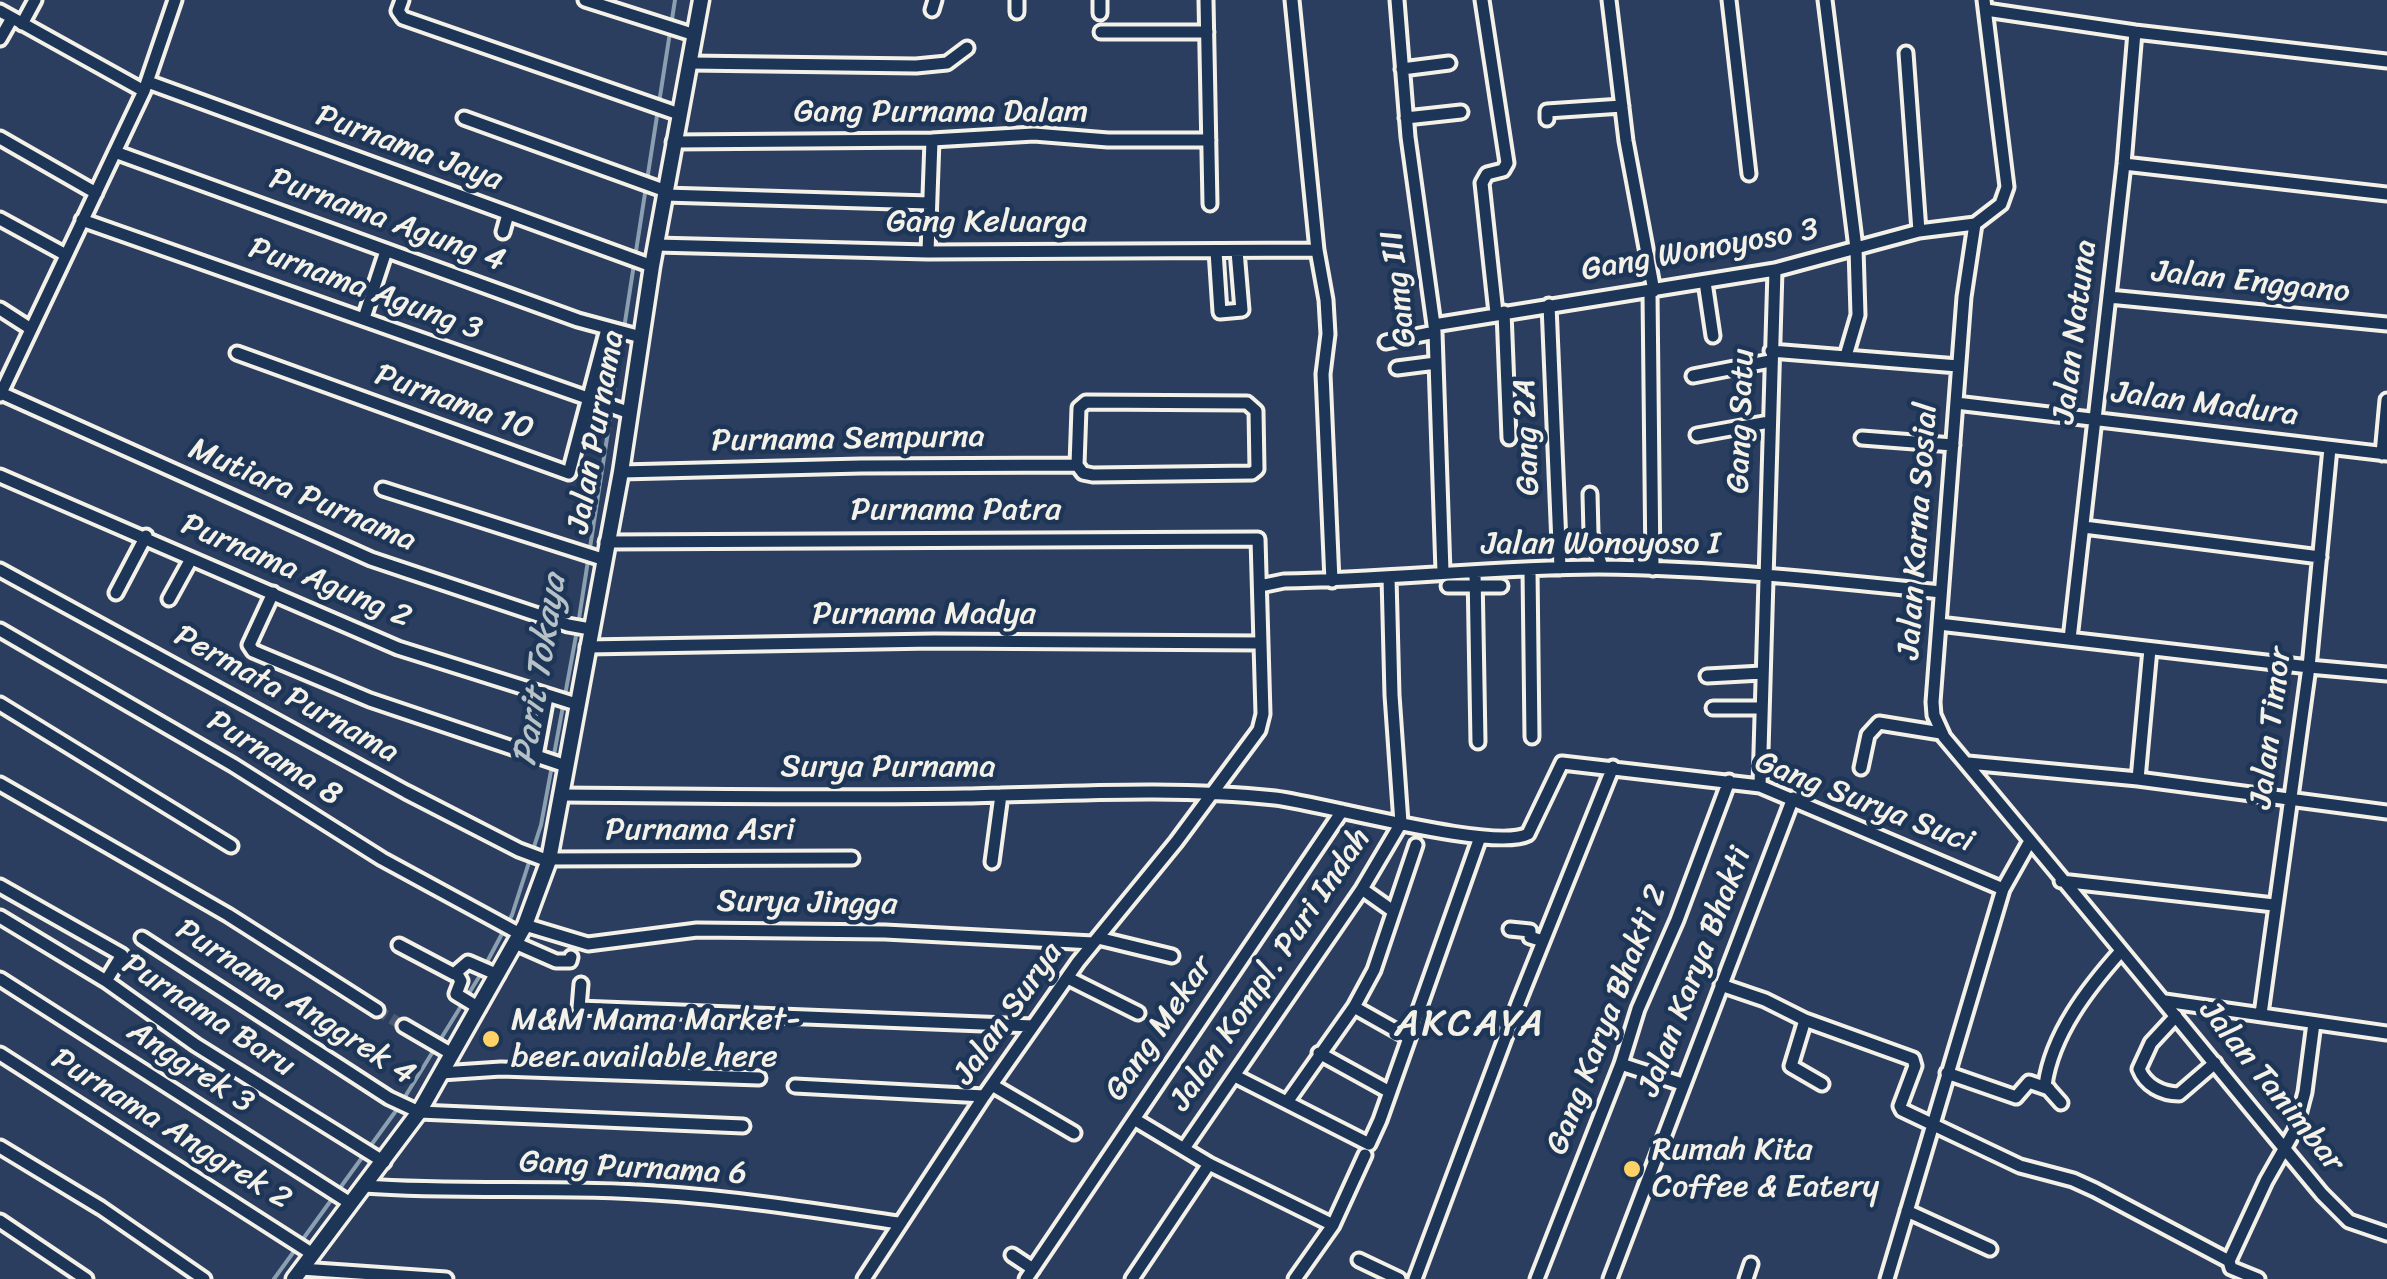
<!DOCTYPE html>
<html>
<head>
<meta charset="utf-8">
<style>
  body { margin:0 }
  canvas { display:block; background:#2c3e5f }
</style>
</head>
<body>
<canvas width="2387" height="1279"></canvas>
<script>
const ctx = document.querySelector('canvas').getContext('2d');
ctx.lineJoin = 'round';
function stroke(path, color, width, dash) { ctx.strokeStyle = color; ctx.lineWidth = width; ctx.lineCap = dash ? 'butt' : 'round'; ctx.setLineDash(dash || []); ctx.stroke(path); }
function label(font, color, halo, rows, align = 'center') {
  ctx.font = font + ' Sriracha,sans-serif'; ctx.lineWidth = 9; ctx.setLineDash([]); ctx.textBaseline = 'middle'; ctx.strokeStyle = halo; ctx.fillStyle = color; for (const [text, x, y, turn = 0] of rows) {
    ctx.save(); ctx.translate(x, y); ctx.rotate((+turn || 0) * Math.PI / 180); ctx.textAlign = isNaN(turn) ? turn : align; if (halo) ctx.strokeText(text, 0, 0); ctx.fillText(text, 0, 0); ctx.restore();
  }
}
const stream = new Path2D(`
  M 403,1100 L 479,977 L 512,915 L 541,825 L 578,625 L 675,0
  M 274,1279 L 398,1108`);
const minorTunnel = new Path2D(`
  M 377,1010 L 404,1026`);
const minor = new Path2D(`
  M 402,0 L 398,11 L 403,18 L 679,114
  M 585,0 L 695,35
  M 1206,0 L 1210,204
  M 1292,0 L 1317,250 L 1326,300 L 1328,334 L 1323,374 L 1332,581
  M 1397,0 L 1408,137 L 1435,332 L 1443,572
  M 1482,0 L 1507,163 L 1503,170 L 1487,174 L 1482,183 L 1496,313
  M 1609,0 L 1626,141 L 1654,291
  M 1729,0 L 1749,174
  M 1825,0 L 1856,248 L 1858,315 L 1846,356
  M 932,10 L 935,0
  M 1986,10 L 2135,32 L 2387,61
  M 0,11 L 144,91
  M 1017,12 L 1017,0
  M 1100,13 L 1100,0
  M 22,24 L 35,0
  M 1101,32 L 1207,32
  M 0,39 L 12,18
  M 1906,53 L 1919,231
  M 690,63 L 916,66 L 947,63 L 967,48
  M 1402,69 L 1449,63
  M 148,82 L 652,266
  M 464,118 L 666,191
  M 1406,118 L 1461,112
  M 1547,119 L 1547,111 L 1622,106
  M 0,138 L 96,193
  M 673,142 L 932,140 L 1034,134 L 1108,140 L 1209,140
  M 115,152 L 578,320 L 641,337
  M 2124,164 L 2387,194
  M 665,195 L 929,203
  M 0,219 L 66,255
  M 82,220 L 630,413
  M 1975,224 L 1964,297 L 1933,702 L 1934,715 L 1944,737 C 2071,888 2196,1042 2322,1194 L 2349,1221 L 2387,1234
  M 503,232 L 508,214
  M 656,245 L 928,252 L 1317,250
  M 1216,251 L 1220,312 L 1242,310 L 1237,251
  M 928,252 L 932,140
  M 1705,282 L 1713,336
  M 1650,293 L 1653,569
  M 2109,297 L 2387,324
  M 1549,305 L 1560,568
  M 0,309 L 31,329
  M 1504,312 L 1509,438
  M 364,318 L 386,251
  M 1434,325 L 1775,270 L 1919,231 L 1975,224 L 2001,204 L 2007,187 L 1984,0
  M 1386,342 L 1435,332
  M 1771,351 L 1958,366
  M 237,353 L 569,473 L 607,329
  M 1397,368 L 1436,363
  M 1693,376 L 1770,361
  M 1,393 L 371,559 L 568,625 L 590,629
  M 0,395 L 144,91 L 175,0
  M 1956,403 L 2387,454
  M 1697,435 L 1769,422
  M 1862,438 L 1953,445
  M 2382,454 L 2387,400
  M 621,472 L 861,466 L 1077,465 L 1083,473 L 1093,475 L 1252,473 L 1257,469 L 1256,411 L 1247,403 L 1086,402 L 1079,408 L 1077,465
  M 0,476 L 398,648 L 576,704
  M 383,489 L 602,559
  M 1590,494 L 1591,533 L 1602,567
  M 2084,527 L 2320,557
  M 606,542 L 1258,539 L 1263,714 L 1259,730 L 1176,842 L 1078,962 L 984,1096 L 864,1279
  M 0,570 L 406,792 L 519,850 L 543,859 L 852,858
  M 1530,570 L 1532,737
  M 1475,572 L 1478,742
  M 1260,586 L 1284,581 C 1389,580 1493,567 1598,567 C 1713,568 1827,580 1941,592
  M 1448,586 L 1501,586
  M 116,593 L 146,536
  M 273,593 L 249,645 L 253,651 L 370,700 L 566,766
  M 169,599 L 191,559
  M 1939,624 L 2309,667 L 2387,674
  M 0,630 L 233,765 L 382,859 L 520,934
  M 2070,639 L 2124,164 L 2135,32
  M 587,647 L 934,641 L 1261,643
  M 1707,676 L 1762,673
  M 0,704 L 231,846
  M 1713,708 L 1761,708
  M 536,756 L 547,697
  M 1968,763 L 2138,779 L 2387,812
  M 1861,768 L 1868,735 L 1879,723 L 1941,733
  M 2138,779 L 2150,649
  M 0,784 L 228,915 L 377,1010
  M 1760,786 L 1775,270
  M 563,795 C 697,796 831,798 965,796 C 1068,794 1173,787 1275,798 C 1324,804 1494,852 1528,834 L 1562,763 L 1760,786 L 2003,889
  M 992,862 L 1001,795
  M 2061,881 L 2274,905
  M 0,886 L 122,955 L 106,981
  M 1362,889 L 1393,911
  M 0,917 L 106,981 L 196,1045 L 384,1162
  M 525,925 L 588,944 L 697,930 L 885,932 L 1093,943
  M 1510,929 L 1530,931 L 1530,937 L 1543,941
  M 142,938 L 389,1098 L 419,1112 L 743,1126
  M 1098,938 L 1172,956
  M 515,943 L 556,961 L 570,961 L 571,957
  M 399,945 L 454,974 L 468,962 L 498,975
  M 457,974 L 461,981 L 456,994 L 479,1008
  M 1068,978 L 1138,1013
  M 0,979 L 350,1203
  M 581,984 L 579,1008 L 1033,1026
  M 1721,985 L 1765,1000 L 1805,1020 L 1791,1066 L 1822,1084
  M 2165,1001 L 2387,1033
  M 1354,1007 L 1409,1038
  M 2261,1014 L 2309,667 L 2330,448
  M 2176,1016 L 2151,1043 L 2139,1069 C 2145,1085 2162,1094 2179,1094 L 2215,1063
  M 1805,1020 L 1913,1059 L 1915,1066 L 1900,1106 L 1902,1110 L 2020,1166 L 2073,1180 L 2095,1190 L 2229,1261 L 2231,1268 L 2258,1279
  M 404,1026 L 452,1054
  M 1319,1053 L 1388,1091
  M 0,1054 L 311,1253
  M 1621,1064 L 1682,1084
  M 441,1073 L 501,1069 L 759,1078
  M 1947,1073 L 2016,1097 L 2029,1082 L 2049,1089
  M 1235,1076 L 1369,1144 L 1380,1120 L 1480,837
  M 992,1085 L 1074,1133
  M 795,1086 L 984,1096
  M 1287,1102 L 1354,1007 L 1374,970 L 1416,845
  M 2061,1103 L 2045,1085 C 2052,1034 2088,988 2121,951
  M 1134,1119 L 1209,1164 L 1333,1225
  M 0,1147 L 101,1208 L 204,1279
  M 1185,1147 L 1362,889 L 1401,823 L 1392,695 L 1389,577
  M 364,1186 C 461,1193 558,1186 655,1193 C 737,1198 818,1211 898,1223
  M 1907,1211 L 1990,1249
  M 0,1221 L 86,1279
  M 1012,1255 L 1033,1269
  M 1359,1260 L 1399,1279
  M 2229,1261 L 2266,1181 L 2295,1130 L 2305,1092 L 2314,1023
  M 301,1269 L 446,1279
  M 1026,1279 L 1342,811
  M 1132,1279 L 1209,1164
  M 1295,1279 L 1333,1225 L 1365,1155
  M 1415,1279 L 1519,1001 L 1613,767
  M 1537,1279 L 1621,1064 L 1638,1009 L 1677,920 L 1729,781
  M 1610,1279 L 1793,798
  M 1746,1279 L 1751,1264
  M 1887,1279 L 2003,889 L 2030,841`);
const tertiary = new Path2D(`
  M 294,1279 L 419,1112 L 525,925 L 549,860 L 621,472 L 652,266 L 701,0`);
const markers = [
  [491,1039,10,"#ffd166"],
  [1632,1169,10,"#ffd166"]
];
const streetNames = [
  ["Gang Purnama Dalam",941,113],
  ["Purnama Jaya",409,149,20],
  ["Purnama Agung 4",387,221,20],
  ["Gang Keluarga",987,223],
  ["Gang Wonoyoso 3",1700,251,-10],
  ["Jalan Enggano",2251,283,6],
  ["Gamg III",1400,289,-97],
  ["Purnama Agung 3",365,290,20],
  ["Jalan Natuna",2076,332,-83],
  ["Purnama 10",454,403,20],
  ["Jalan Madura",2205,405,7],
  ["Gang Satu",1742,421,-88],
  ["Jalan Purnama",597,432,-80],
  ["Gang 2A",1528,437,-92],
  ["Purnama Sempurna",848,440,-1],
  ["Mutiara Purnama",302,496,23],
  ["Purnama Patra",956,511],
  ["Jalan Karna Sosial",1919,531,-86],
  ["Jalan Wonoyoso I",1601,545],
  ["Purnama Agung 2",296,572,23],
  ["Purnama Madya",924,615],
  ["Permata Purnama",286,695,29],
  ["Jalan Timor",2272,728,-83],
  ["Purnama 8",274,759,32],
  ["Surya Purnama",888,768],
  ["Gang Surya Suci",1864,803,21],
  ["Purnama Asri",700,831],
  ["Surya Jingga",807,904,1],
  ["Jalan Kompl. Puri Indah",1271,970,-56],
  ["Jalan Karya Bhakti",1696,972,-69],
  ["Purnama Anggrek 4",295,1003,33],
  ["Jalan Surya",1009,1014,-55],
  ["Purnama Baru",208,1016,33],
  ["Gang Karya Bhakti 2",1608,1020,-69],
  ["Gang Mekar",1160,1029,-56],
  ["Anggrek 3",190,1068,33],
  ["Jalan Tanimbar",2271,1087,51],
  ["Purnama Anggrek 2",171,1130,32],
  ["Gang Purnama 6",633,1169,3]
];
const poiNames = [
  ["M&M Mama Market-",511,1021],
  ["beer available here",511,1058],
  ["Rumah Kita",1652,1151],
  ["Coffee & Eatery",1652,1188]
];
const waterNames = [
  ["Parit Tokaya",541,670,-81]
];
const quarterNames = [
  ["AKCAYA",1470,1025]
];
stroke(stream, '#8aa0b1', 4);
stroke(minorTunnel, '#4a5974', 11, [11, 5.5]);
stroke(minor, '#f4f1e8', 19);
stroke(tertiary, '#f4f1e8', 21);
stroke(minor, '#1d3557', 11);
stroke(tertiary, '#1d3557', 14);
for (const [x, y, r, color] of markers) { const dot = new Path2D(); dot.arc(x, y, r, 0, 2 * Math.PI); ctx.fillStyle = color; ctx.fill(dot); stroke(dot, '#1d3557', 4); }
label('32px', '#f4f1e8', '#1d3557', streetNames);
label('32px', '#f4f1e8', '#1d3557', poiNames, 'left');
label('italic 35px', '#b6c2c8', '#1d3557', waterNames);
ctx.letterSpacing = '2.5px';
label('38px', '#f4f1e8', '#1d3557', quarterNames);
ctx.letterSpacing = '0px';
</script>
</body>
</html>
